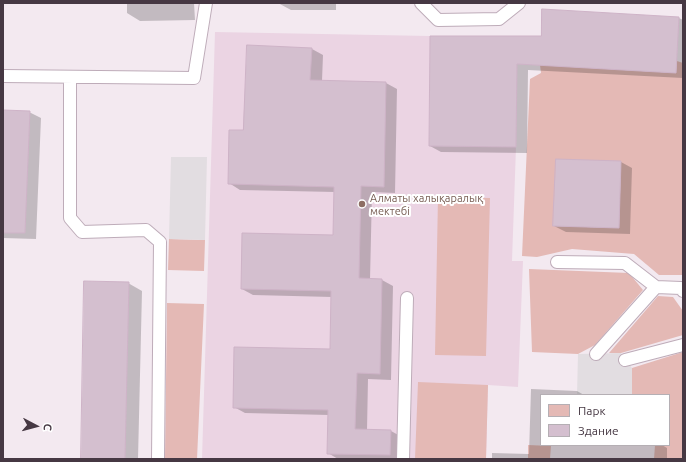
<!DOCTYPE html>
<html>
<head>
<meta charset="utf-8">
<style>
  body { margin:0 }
  #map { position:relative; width:686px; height:462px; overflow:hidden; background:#f3e9f0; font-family:Ubuntu,sans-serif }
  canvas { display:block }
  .frame { position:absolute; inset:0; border:4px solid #463843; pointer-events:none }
  .legend { position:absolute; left:540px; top:394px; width:130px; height:52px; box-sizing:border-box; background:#fff; border:1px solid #b5afb4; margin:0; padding:5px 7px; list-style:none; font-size:12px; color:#463843 }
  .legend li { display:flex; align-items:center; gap:8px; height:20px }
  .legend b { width:20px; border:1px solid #b5afb4 }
  .north { position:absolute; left:16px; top:406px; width:40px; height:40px; -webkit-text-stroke:3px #fff; paint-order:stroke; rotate:96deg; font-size:11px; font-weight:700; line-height:16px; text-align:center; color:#463843 }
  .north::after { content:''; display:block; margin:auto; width:14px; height:18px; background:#463843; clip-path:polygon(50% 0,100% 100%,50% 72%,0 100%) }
</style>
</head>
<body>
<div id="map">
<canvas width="686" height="462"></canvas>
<div class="frame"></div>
<ul class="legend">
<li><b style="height:11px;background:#e4b9b5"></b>Парк</li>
<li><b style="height:11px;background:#d4bfcf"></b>Здание</li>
</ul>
<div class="north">С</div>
</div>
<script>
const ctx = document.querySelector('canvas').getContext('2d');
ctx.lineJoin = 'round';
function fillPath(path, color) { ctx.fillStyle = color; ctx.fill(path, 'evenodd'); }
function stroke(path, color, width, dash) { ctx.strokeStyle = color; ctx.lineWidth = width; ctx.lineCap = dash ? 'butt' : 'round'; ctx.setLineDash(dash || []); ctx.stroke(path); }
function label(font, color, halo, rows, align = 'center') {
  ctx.font = font + ' Ubuntu,sans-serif'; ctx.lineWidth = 4; ctx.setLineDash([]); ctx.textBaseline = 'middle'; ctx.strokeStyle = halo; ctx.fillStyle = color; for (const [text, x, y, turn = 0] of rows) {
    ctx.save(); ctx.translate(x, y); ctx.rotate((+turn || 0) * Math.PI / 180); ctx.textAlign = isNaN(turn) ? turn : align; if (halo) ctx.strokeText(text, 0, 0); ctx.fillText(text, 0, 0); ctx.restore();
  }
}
const education = new Path2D(`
  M 215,32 L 430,36 L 429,146 L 516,147 L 512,261 L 523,261 L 518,387 L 488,385 L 486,459 L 202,459 Z`);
const green = new Path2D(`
  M 677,61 L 683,63 L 683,275 L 659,275 L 634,254 L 572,249 L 537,257 L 522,256 L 530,79 L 541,73 L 540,65 L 676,73 ZM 621,161 L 619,228 L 553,226 Z
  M 438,197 L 490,198 L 486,356 L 435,355 Z
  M 169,239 L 205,240 L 204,271 L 168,270 Z
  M 529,269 L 629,273 L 643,290 L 595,345 L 578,354 L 532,352 Z
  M 658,296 L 673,297 L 683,311 L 683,335 L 621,353 L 609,353 Z
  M 167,303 L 204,304 L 197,459 L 165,459 Z
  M 683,352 L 683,459 L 654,459 L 655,445 L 669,445 L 669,395 L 632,395 L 632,368 Z
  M 418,382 L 488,385 L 486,459 L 415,459 Z
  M 528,445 L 551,446 L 550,459 L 528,459 Z`);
const parking = new Path2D(`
  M 171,157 L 207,157 L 205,240 L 169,239 Z
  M 621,353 L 632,368 L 632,395 L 577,395 L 578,354 Z`);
const shadow = new Path2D(`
  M 127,3 L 194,3 L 195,20 L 140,21 L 127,13 Z
  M 278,3 L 336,3 L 336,10 L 291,10 Z
  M 543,10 L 679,18 L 683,20 L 683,78 L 528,70 L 527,153 L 441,152 L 430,146 L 542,37 Z
  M 312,49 L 323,55 L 322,81 L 386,83 L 397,89 L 395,193 L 372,192 L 370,280 L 382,280 L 393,286 L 391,380 L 368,379 L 367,430 L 391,431 L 402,437 L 401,459 L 338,459 L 328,453 L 329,415 L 245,413 L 234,407 L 331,350 L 332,297 L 253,295 L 242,289 L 334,236 L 335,192 L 240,190 L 229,183 L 244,131 Z
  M 3,111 L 29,112 L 41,118 L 36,239 L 3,238 Z
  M 621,162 L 632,168 L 630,234 L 566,232 L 554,226 Z
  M 128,283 L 142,291 L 138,459 L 82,459 Z
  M 531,389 L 577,391 L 584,395 L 541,395 L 541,445 L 662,445 L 667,448 L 667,459 L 492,459 L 492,453 L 529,454 Z`);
const building = new Path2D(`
  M 542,9 L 679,17 L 676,73 L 517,64 L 516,147 L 429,146 L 430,36 L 541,36 Z
  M 247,45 L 312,48 L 310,80 L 386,82 L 384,187 L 361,186 L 359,278 L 382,279 L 380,374 L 357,373 L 355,429 L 391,430 L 390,455 L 327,454 L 328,410 L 233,408 L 234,347 L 330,349 L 331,291 L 241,289 L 242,233 L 333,235 L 334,187 L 228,184 L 229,130 L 243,130 Z
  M 3,110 L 30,111 L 25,233 L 3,233 Z
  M 556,159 L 621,161 L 619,228 L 553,226 Z
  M 84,281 L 129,282 L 125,459 L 81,459 Z`);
const service = new Path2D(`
  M 421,3 L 438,20 L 499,19 L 519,3
  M 3,76 L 194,78 L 206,3
  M 70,77 L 70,218 L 82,232 L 146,230 L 160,242 L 158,459
  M 557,262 L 625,263 L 656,287
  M 596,354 L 656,287 L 681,288 L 683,291
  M 625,360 L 683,345
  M 403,459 L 407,298`);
const markers = [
  [362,204,4,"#8d6e63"]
];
const educationNames = [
  ["Алматы халықаралық",370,198],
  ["мектебі",370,211]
];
fillPath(education, '#ebd4e3');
fillPath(green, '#e4b9b5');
fillPath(parking, '#e2dde1');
fillPath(shadow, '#0003');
fillPath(building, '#d4bfcf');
stroke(building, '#ceb3c7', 1);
stroke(service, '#beacb9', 14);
stroke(service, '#fff', 12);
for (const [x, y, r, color] of markers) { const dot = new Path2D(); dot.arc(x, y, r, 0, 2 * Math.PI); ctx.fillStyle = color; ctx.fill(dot); stroke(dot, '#fff', 1.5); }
label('11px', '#785e54', '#fff', educationNames, 'left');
</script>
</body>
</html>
